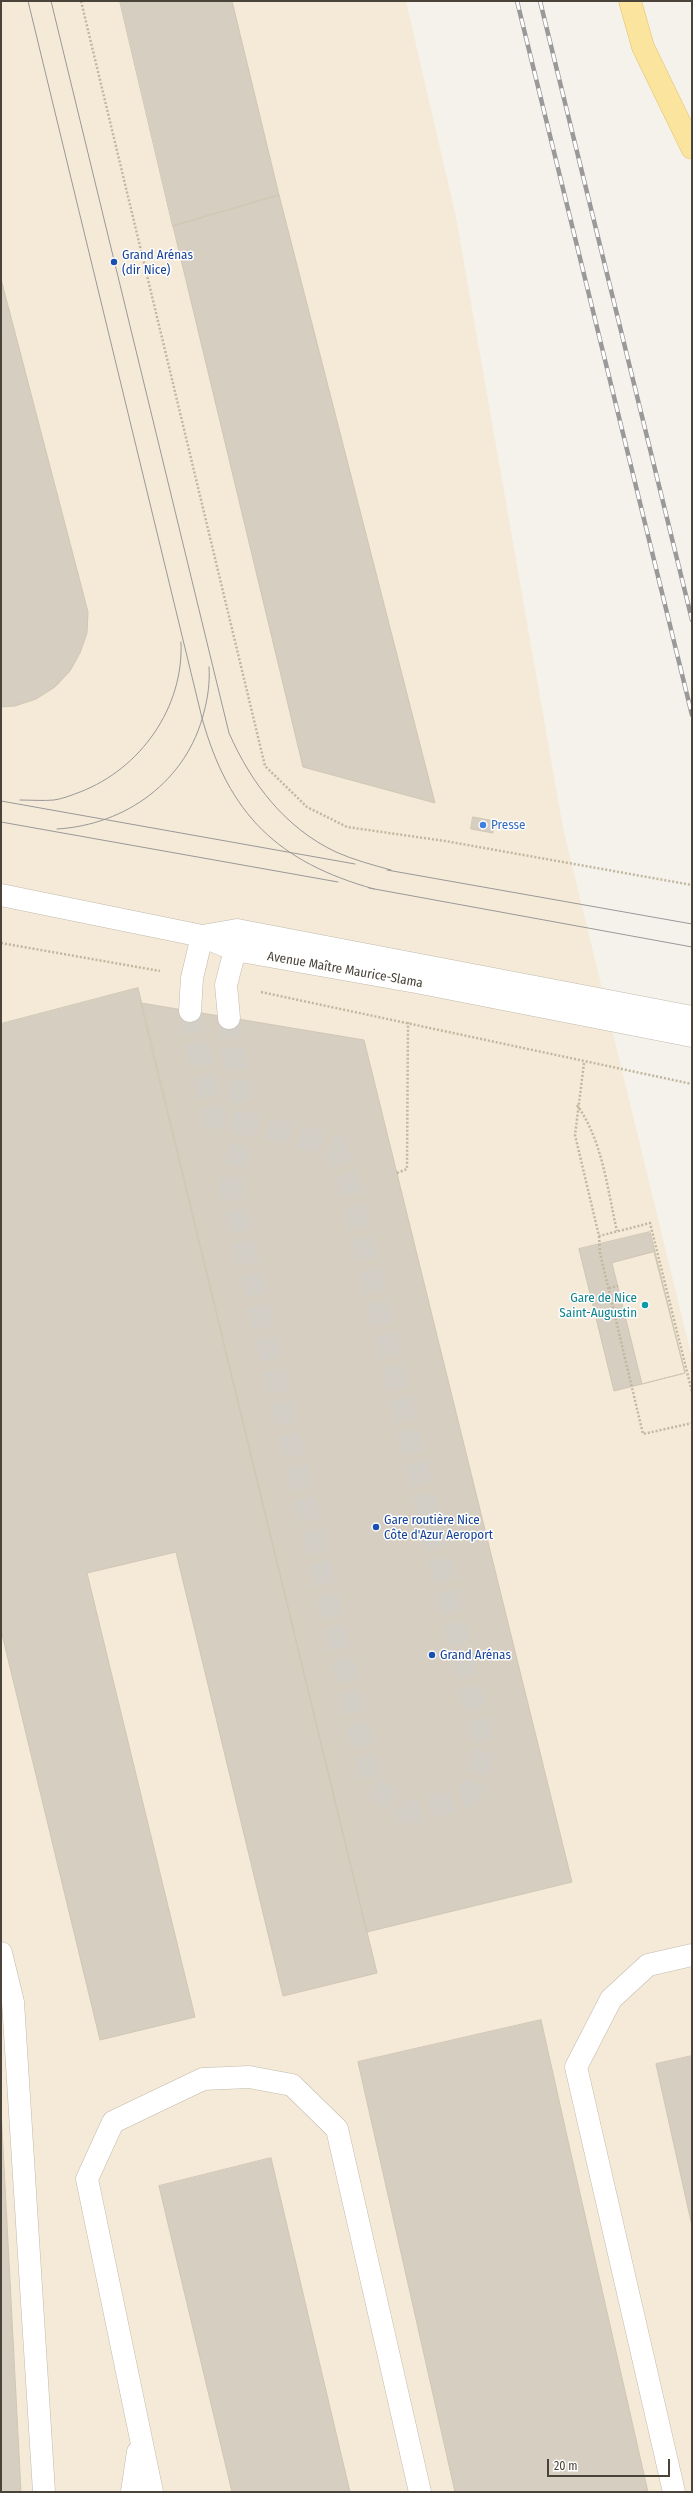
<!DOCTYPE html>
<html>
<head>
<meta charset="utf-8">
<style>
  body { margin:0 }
  #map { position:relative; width:693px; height:2493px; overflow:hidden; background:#f5f2eb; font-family:"Fira Sans Condensed",sans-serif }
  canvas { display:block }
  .frame { position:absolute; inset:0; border:2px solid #494339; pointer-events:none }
  .scale { position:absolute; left:547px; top:2459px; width:123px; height:18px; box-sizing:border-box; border:2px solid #494339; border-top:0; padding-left:5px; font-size:12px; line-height:14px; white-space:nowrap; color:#494339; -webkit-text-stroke:3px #fff; paint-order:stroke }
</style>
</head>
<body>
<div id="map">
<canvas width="693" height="2493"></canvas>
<div class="frame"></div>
<div class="scale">20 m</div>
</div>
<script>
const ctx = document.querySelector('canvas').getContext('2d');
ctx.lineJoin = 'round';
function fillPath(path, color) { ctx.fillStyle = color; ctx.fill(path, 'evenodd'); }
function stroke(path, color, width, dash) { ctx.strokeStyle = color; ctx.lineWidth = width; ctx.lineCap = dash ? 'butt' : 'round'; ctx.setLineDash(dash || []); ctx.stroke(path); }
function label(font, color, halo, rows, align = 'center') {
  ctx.font = font + ' "Fira Sans Condensed",sans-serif'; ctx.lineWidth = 3; ctx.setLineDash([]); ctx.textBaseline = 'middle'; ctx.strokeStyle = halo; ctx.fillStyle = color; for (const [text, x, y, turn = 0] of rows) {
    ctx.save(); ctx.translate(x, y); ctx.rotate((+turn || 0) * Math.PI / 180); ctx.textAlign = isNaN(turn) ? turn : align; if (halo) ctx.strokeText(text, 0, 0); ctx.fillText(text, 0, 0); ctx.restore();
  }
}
const commercial = new Path2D(`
  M 1,1 L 406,1 L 456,217 L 563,828 L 692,1358 L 692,2492 L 1,2492 Z`);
const building = new Path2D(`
  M 120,1 L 232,1 L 279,195 L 173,226 Z
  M 279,195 L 435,803 L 303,767 L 173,226 Z
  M 1,279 L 88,612 L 87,633 L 80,653 L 70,671 L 55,687 L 36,699 L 15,706 L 1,707 Z
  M 473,817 L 495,821 L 493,833 L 471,829 Z
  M 138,988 L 377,1973 L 283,1996 L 176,1552 L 87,1573 L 195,2017 L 100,2040 L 1,1630 L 1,1024 Z
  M 141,1003 L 364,1040 L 572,1882 L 367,1932 Z
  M 650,1232 L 685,1373 L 614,1391 L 579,1249 Z
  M 654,1252 L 685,1373 L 642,1384 L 612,1263 Z
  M 541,2020 L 569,2145 L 648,2492 L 455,2492 L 358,2062 Z
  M 692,2056 L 692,2226 L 656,2064 Z
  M 1,2108 L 21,2492 L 1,2492 Z
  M 271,2158 L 350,2492 L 232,2492 L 159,2186 Z`);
const minorTunnel = new Path2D(`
  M 190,1011 L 213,1117 C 256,1124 295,1134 336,1147 L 349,1184 L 485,1751 L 470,1796 L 408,1813 L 372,1785 L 231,1189 L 244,1122 L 229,1018`);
const path = new Path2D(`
  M 81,1 L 265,766 L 307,807 L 347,827 L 445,841 L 692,885
  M 1,943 L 160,971
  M 261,992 L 692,1084
  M 584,1063 L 575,1135 L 599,1236 L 650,1223 L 692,1392
  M 577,1105 C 603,1142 607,1188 617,1231
  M 397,1173 L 407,1169 L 408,1022
  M 599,1236 L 600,1253 L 643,1434 L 692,1423
  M 609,1288 L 618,1286`);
const minor = new Path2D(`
  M 1,895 L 202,936 L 235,950 L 416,982 L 692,1036
  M 202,936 L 237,930 L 692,1017
  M 190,1011 L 192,978 L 202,936
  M 229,1018 L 226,985 L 235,950
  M 1,1953 L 13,2002 L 44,2492
  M 132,2492 L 138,2452
  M 152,2492 L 87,2179 L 113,2122 L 203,2079 L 249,2077 L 292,2085 L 337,2129 L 420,2492
  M 674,2492 L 576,2067 L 611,1999 L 648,1965 L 692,1955`);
const major = new Path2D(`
  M 630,1 L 643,47 L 692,148`);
const tram = new Path2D(`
  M 28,1 L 202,718 C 229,815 278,862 374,889
  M 51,1 L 229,733 C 251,783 285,828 336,852 C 354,860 373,865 391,870
  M 20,800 C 31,800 43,801 54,800 C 62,799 72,795 80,792 C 140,769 184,708 181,642
  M 1,801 L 355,864
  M 1,822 L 338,882
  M 57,829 C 126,825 187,781 204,712 C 208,697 210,682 209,667
  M 387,870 L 692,924
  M 369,888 L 692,947`);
const rail = new Path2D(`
  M 517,1 L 692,715
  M 540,1 L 692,620`);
const markers = [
  [114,262,4,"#1a4fb4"],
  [483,825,4,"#3f7fe0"],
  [645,1305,4,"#0f9aa8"],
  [376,1527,4,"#1a4fb4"],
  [432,1655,4,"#1a4fb4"]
];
const transitNames = [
  ["Grand Arénas",122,255],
  ["(dir Nice)",122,270],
  ["Gare routière Nice",384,1520],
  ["Côte d'Azur Aeroport",384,1535],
  ["Grand Arénas",440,1655]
];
const shopNames = [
  ["Presse",491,825]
];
const streetNames = [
  ["Avenue Maître Maurice-Slama",345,970,10]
];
const cultureNames = [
  ["Gare de Nice",637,1298],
  ["Saint-Augustin",637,1313]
];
fillPath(commercial, '#f5ead7');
fillPath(building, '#d6cec0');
stroke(building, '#d1c7b4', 1);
stroke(minorTunnel, '#d3cfc7', 22, [22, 11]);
stroke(minor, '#c0baad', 23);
stroke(major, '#e1c26d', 23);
stroke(path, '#c1b79f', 2.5, [2, 2]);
stroke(minor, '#fff', 22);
stroke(major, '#fbe49d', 22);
stroke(tram, '#999', 1);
stroke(rail, '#999', 4.5);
stroke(rail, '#fff', 3, [9]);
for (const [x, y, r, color] of markers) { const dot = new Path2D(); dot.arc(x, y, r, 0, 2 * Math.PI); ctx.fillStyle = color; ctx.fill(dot); stroke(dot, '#fff', 1.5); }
label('13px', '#164399', '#fff', transitNames, 'left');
label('13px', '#366cbe', '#fff', shopNames, 'left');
label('13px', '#494339', '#fff', streetNames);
label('13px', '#0d838f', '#fff', cultureNames, 'right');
</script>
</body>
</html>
